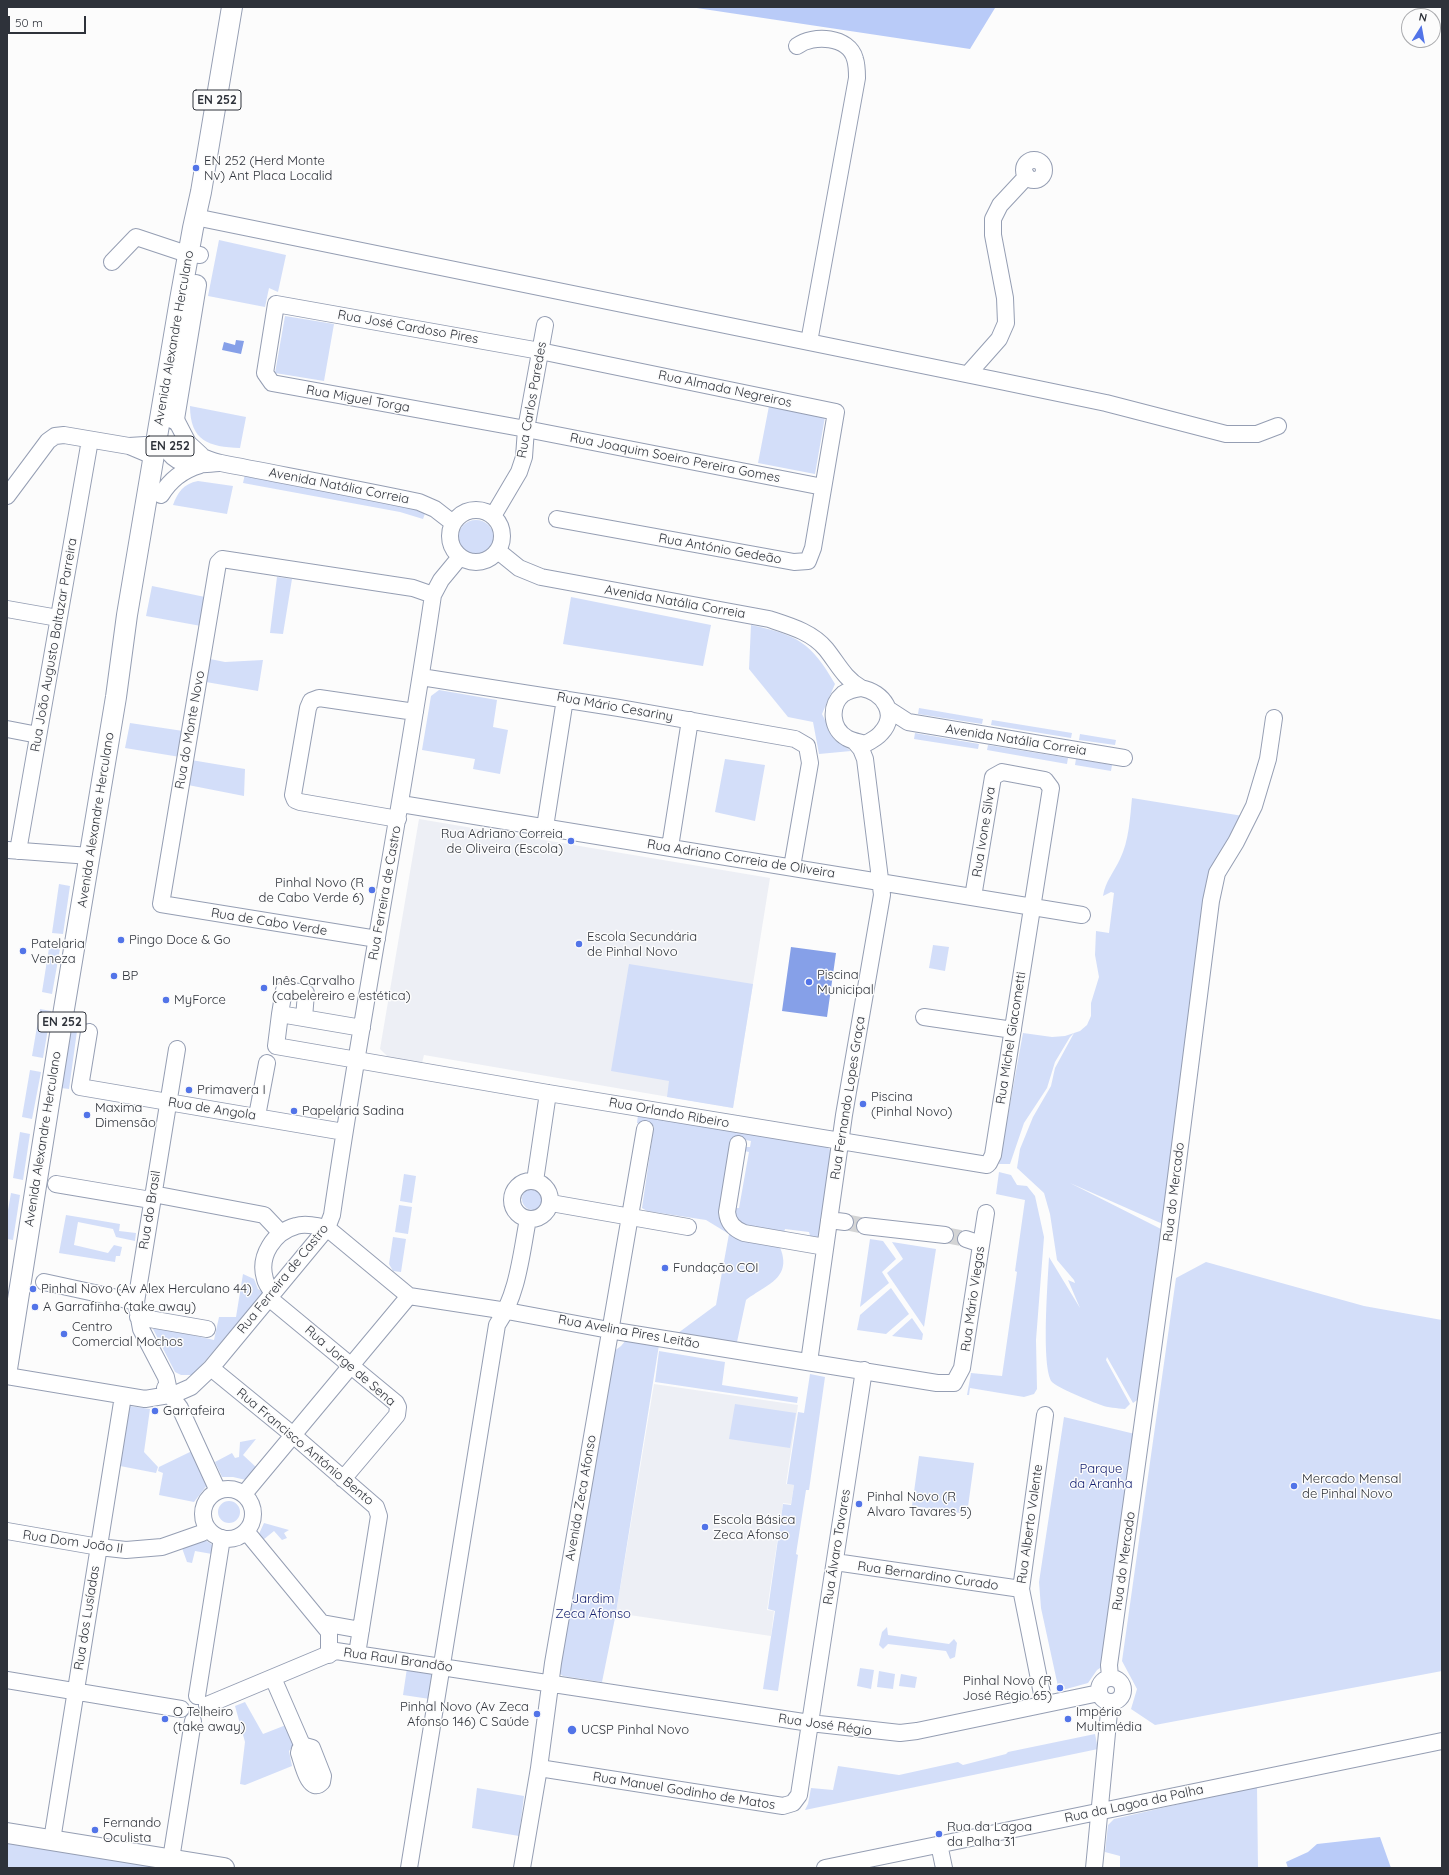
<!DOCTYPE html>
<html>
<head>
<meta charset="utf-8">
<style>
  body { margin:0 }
  #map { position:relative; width:1449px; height:1875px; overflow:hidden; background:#fcfcfc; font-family:Quicksand,sans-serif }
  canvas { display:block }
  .frame { position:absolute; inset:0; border:8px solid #2e323a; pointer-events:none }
  .north { position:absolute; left:1401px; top:8px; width:40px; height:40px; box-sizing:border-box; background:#fcfcfc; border:1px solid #aaabae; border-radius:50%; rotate:11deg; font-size:11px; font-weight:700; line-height:16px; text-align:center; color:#2e323a }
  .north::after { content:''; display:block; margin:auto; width:14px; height:18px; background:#5274e8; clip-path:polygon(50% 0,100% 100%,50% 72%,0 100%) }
  .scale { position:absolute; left:8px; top:16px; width:78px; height:18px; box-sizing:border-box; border:2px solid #2e323a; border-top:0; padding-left:5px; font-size:12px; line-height:14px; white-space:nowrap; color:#2e323a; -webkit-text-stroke:3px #fcfcfc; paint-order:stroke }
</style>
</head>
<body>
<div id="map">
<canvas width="1449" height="1875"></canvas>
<div class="frame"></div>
<div class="north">N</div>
<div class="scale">50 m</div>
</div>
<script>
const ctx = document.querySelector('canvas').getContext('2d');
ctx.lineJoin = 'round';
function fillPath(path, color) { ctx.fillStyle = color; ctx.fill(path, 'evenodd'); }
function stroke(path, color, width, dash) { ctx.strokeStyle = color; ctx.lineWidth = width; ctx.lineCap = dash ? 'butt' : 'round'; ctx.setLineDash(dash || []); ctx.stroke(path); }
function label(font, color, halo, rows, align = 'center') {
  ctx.font = font + ' Quicksand,sans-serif'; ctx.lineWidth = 3; ctx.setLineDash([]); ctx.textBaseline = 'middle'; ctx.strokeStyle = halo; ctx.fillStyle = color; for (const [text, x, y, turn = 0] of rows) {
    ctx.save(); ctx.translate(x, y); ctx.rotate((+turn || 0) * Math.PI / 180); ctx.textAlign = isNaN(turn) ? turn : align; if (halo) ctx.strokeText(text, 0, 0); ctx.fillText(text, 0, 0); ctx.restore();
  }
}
const built = new Path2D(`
  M 419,819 L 770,878 L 733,1108 L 424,1055 L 422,1063 L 388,1057 L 380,1049 Z
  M 654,1384 L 798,1405 L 786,1484 L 794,1485 L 791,1504 L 783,1503 L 767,1610 L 774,1611 L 771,1636 L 616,1613 Z`);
const green = new Path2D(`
  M 219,240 L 286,255 L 278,292 L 269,288 L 265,307 L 208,296 Z
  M 285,316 L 334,324 L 324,381 L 275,373 Z
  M 190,406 L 246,417 L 240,448 C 209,447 190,441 190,406 Z
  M 769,406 L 825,417 L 815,474 L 758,463 Z
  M 245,474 L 426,511 L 423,519 L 400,512 L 243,483 Z
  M 198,481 L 233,486 L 227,514 L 173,505 C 178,492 183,484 198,481 Z
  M458 538a18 18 0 1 1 36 0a18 18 0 1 1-36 0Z
  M 277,577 L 292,579 L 283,634 L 270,633 Z
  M 152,586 L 205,597 L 201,626 L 146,616 Z
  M 571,597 L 711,625 L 703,666 L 563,644 Z
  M 751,625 C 797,635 811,642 835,684 L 822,714 L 835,740 L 851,751 L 819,754 L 813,722 L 788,717 L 749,669 Z
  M 210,659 L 225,662 L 263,660 L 258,691 L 206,682 Z
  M 439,690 L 497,700 L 493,727 L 508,730 L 500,774 L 473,769 L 475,759 L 422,750 L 431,696 Z
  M 919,708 L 983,719 L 982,724 L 918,714 Z
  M 992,720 L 1072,733 L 1071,738 L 991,725 Z
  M 130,723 L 183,731 L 180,757 L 125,748 Z
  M 915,733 L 979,744 L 978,749 L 914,739 Z
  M 1080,734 L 1116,740 L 1115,745 L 1079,740 Z
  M 988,745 L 1068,758 L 1067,764 L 987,750 Z
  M 725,759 L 765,765 L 755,821 L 715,812 Z
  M 1076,759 L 1112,765 L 1111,771 L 1075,765 Z
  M 191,760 L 245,769 L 244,796 L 188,785 Z
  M 1132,798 L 1243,816 L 1227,852 L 1165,1225 L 1070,1183 L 1163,1230 L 1140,1398 L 1133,1403 L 1107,1357 L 1106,1360 L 1130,1404 L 1125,1409 C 1117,1408 1108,1408 1101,1405 C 1092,1402 1056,1387 1052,1382 C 1041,1367 1048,1279 1049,1257 L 1080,1308 L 1068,1280 L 1075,1283 L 1074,1280 L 1057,1260 L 1050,1214 L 1044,1193 L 1017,1168 L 1020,1149 L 1033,1117 L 1051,1086 L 1055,1068 L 1074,1033 L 1070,1037 L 1055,1062 L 1047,1088 L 1024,1123 L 1010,1164 L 999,1164 L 1023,1033 L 1052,1037 L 1065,1036 L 1080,1031 L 1087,1025 L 1091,1016 L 1091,1003 L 1099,977 L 1095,955 L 1096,931 L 1109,933 L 1114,893 L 1111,892 L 1103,896 C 1105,882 1114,872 1120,859 C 1129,841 1130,818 1132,798 Z
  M 59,884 L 70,886 L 63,934 L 52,933 Z
  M 933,945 L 949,947 L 945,971 L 929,968 Z
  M 49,948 L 60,949 L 52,994 L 42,992 Z
  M 629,964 L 753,984 L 733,1108 L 667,1097 L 669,1081 L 611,1071 Z
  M 40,1009 L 51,1011 L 43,1058 L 32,1056 Z
  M 73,1031 L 77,1031 L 69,1089 L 61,1088 L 70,1035 Z
  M 30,1070 L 41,1072 L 32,1119 L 22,1117 Z
  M 638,1115 L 826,1147 L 831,1150 L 820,1236 L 811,1239 L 809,1232 L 785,1229 L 784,1234 C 763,1232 748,1234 734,1217 L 734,1208 L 739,1208 L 749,1152 L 744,1151 L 744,1147 L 750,1147 L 751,1141 L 735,1138 L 723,1214 L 726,1224 L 732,1235 L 779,1245 C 794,1278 767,1284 746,1300 L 737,1342 L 678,1333 L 716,1305 L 729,1234 L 706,1220 L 647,1211 L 642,1208 L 654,1126 L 637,1123 Z
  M 20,1132 L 30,1134 L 23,1180 L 13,1178 Z
  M 999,1172 L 1011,1175 L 1017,1185 L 1027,1186 L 1035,1196 L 1044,1237 L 1036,1340 L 1037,1389 L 1034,1394 L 1024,1397 L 970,1388 L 969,1395 L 967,1395 L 971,1373 L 1002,1376 L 1017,1272 L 1015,1271 L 1025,1200 L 996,1194 Z
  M 404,1174 L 416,1176 L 412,1203 L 400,1201 Z
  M522 1199a11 11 0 1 1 22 0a11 11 0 1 1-22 0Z
  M 11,1193 L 20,1195 L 13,1240 L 7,1239 L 7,1216 Z
  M 399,1205 L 412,1207 L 408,1234 L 395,1232 Z
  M 66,1215 L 120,1224 L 119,1231 L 136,1233 L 135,1241 L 116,1237 L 113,1229 L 78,1222 L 74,1245 L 108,1253 L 114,1245 L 122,1247 L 120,1256 L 116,1256 L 115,1262 L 59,1253 Z
  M 393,1237 L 406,1239 L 401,1272 L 393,1271 L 389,1264 Z
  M 870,1239 L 883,1241 L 896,1259 L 882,1272 L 889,1283 L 860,1307 Z
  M 892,1242 L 936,1249 L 924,1327 L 887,1273 L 903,1259 Z
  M 1206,1262 L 1364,1306 L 1442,1320 L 1442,1671 L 1155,1725 L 1131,1709 L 1137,1689 L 1122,1661 L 1176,1278 Z
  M 243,1274 L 254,1279 L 258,1289 L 264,1292 L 193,1375 L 181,1375 L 175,1372 L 153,1329 L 156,1327 L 214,1340 L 219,1317 L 236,1317 Z
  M 891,1288 L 909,1314 L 886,1334 L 857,1330 L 860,1315 Z
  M 912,1318 L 923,1334 L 922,1340 L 892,1336 Z
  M 626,1340 L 659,1345 L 616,1613 L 602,1682 L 563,1676 L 557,1672 L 610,1354 L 621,1346 Z
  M 659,1351 L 725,1362 L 722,1385 L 798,1397 L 797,1403 L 655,1382 Z
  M 810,1374 L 825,1377 L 809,1490 L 806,1490 L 796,1554 L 798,1555 L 778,1691 L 763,1689 L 775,1611 L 768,1609 L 783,1504 L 791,1505 L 794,1485 L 787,1484 L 798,1412 L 804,1413 Z
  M 735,1404 L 796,1413 L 790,1448 L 729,1439 Z
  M 130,1406 L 150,1409 L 144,1452 L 158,1467 L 156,1473 L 120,1466 Z
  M 1064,1417 L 1135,1434 L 1103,1666 L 1097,1670 L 1088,1683 L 1059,1691 L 1041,1608 L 1039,1582 Z
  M 256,1439 L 243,1455 L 257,1468 L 246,1480 L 233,1477 L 222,1477 L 215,1462 L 232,1453 L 235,1458 L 239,1457 L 240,1442 Z
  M 192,1451 L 208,1484 L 194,1502 L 159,1495 L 163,1473 L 158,1471 L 159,1467 Z
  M 919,1456 L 974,1463 L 967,1514 L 912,1506 Z
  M218 1512a11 11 0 1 1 22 0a11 11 0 1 1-22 0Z
  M 264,1523 L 289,1530 L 284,1533 L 287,1538 L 282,1540 L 274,1531 L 263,1540 L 258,1536 Z
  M 204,1539 L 214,1546 L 212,1554 L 195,1551 L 192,1563 L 187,1562 L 182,1548 Z
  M 887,1627 L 888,1635 L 949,1644 L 954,1639 L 957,1643 L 955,1657 L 950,1659 L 946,1651 L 888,1644 L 883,1649 L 879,1645 L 882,1632 Z
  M 407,1668 L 434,1674 L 430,1699 L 403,1695 Z
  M 860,1668 L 874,1670 L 871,1689 L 857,1686 Z
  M 879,1671 L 895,1674 L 893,1689 L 877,1687 Z
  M 901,1674 L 917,1677 L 915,1688 L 899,1686 Z
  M 245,1702 L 263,1734 L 286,1725 L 295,1744 L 289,1751 L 292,1766 L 245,1785 L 240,1784 L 245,1742 L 235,1706 Z
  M 1095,1734 L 1098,1749 L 805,1810 L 808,1804 L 811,1788 L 833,1790 L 838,1766 L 899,1775 L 958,1762 L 963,1765 L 1006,1754 L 1008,1752 Z
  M 1257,1786 L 1258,1868 L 1120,1868 L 1120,1856 L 1105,1852 L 1108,1825 L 1114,1819 Z
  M 477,1788 L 524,1796 L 519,1836 L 472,1828 Z
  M 7,1839 L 196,1868 L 7,1868 Z`);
const forest = new Path2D(`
  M 690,7 L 994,7 L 995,8 L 970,49 Z
  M 1380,1837 L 1391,1868 L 1288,1868 L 1286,1862 L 1308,1852 L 1317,1844 Z`);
const water = new Path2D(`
  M 236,340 L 244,341 L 241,354 L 222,350 L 224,342 L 235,345 Z
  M 791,947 L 836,953 L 827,1017 L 782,1011 Z`);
const minorTunnel = new Path2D(`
  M 845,1222 L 865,1226
  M 945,1235 L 966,1239`);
const minor = new Path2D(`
  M 797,46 C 813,34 849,36 855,59 C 857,65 857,72 857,78 L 809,342
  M1024 170a10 10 0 1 1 20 0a10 10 0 1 1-20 0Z
  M 195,217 L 1000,381 L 1106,403 L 1226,434 L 1257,434 L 1278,426
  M 112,262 L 136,237 L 184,253 L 200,255
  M 968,374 L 999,339 L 1006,323 L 1005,298 L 993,235 L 993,219 L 1000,205 L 1027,176
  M 175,418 L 188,443 L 201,455
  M 219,463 C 201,464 182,469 169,453 C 187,446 204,460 221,463 C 287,476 353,488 419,502 L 435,509 L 453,523
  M 161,495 C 170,480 183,470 200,465
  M 7,496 L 48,441 L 55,436 L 64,435 L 129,446 L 148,454 L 155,451 L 145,445 L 129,446
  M450 536a26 26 0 1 1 52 0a26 26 0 1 1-52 0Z
  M 493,516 L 519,472 L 524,457 L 526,429 L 545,325
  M 557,519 L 794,562 L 808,561 L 813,548 L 836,412 L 540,351 L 276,304 L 265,373 L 272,383 L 526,429 L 823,487
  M 498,551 L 519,568 L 541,577 L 769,619 C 790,626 812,632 826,649 C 838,664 844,678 861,688
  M 7,609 L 58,618
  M 421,677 L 619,708 L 795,739 L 807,746 L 810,763 L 792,867
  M 861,688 C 883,692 899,714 881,733 C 877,738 871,741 865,744 C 859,742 852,741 847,738 C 831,729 829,706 843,694 C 849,690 854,689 861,688 Z
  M 888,709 L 908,722 L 1124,758
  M 7,729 L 38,735
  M 401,804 L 1082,915
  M 398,819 L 300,802 L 295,800 L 293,795 L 308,708 L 311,701 L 319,698 L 415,712
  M 545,827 L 565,699
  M 670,847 L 690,720
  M 8,850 L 90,856
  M 18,851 L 90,440
  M 377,939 L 161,904 L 218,563 L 222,559 L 413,588 L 433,595
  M 280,1014 L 284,990 L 306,993 L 304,1018
  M 924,1017 L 1013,1030
  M 362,1028 L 280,1014 L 276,1046 L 548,1093 L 987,1165 L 989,1163 L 993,1155 L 1051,788 L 1045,780 L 1002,772 L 993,777 L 973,897
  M 89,1032 L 80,1087 L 344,1132
  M 257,1116 L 267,1063
  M 738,1144 L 727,1212 C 728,1223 734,1229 744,1233 L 825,1247
  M512 1200a19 19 0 1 1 38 0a19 19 0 1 1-38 0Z
  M 535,1181 L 548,1093
  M 56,1184 L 151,1200
  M 153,1194 L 264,1215 L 281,1233
  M 551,1203 L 688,1227
  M 829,1220 L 845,1222
  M 865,1226 L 945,1235
  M 327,1228 L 409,1296 L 507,1311 L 609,1330 L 937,1383 L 954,1383 L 962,1368 L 986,1213
  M 966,1239 L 981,1244
  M 44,1282 L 136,1302
  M 273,1293 C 270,1289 266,1284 265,1279 C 258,1256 274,1232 296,1226 C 305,1223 318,1226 327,1228
  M 269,1298 L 396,1403 L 398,1407 L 397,1415 L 343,1479
  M 138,1317 L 207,1329
  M 809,1362 L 844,1115 L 882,895 L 865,759 L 861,749 L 855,742
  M 211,1368 L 293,1435 L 376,1507 L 379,1516 L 357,1654
  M 7,1376 L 145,1399 L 175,1394 L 191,1387 L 211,1368 L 327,1228 L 332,1215 C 362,1008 403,802 433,595 L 441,580 L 460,557
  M 165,1388 L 180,1408 L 218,1491
  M 170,1396 L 166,1377 L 141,1329 L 136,1302 L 177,1049
  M203 1514a25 25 0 1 1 50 0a25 25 0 1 1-50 0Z
  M 244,1494 L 409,1296
  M 7,1531 L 99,1547 L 126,1550 L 162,1547 L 202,1533 L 207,1528
  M 244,1534 L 250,1536 L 329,1632 L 329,1655
  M 835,1562 L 1021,1589
  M 322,1623 L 361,1630
  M 1110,1677 L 1109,1665 L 1167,1248 L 1211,901 L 1217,873 L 1236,842 L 1254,806 L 1268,759 L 1274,718
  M1099 1690a12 12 0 1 1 24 0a12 12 0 1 1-24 0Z
  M 273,1678 L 303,1747
  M 7,1680 L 181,1709
  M 197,1696 L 222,1538
  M 1044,1704 L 1021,1589 L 1045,1415
  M 207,1705 L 336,1651 L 810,1723 L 900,1733 L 917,1731 L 1099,1693
  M 305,1746 L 312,1748 L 323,1776 L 322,1782 C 309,1796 302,1761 299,1753 L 300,1749 Z
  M 539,1768 L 783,1806 L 793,1803 L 799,1795 L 864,1370
  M 52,1840 L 123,1396
  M 939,1844 L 944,1868
  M 171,1859 L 193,1721
  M 409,1868 L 497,1325 C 518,1294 521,1255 528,1219
  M 522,1868 L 539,1768 L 553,1663 L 645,1129
  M 825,1868 L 1442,1741
  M 1094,1868 L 1110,1702`);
const major = new Path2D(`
  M 174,419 L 196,285
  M 7,1369 L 64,1009 L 116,697 L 127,615 L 180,300 L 193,228 L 201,192 L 232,7
  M 7,1833 L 224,1868`);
const markers = [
  [196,168,4,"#5274e8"],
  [571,841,4,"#5274e8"],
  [372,890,4,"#5274e8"],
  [121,940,4,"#5274e8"],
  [579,944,4,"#5274e8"],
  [23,951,4,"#5274e8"],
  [114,976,4,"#5274e8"],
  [809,982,4,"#5274e8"],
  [264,988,4,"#5274e8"],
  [166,1000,4,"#5274e8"],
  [189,1090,4,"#5274e8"],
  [863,1104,4,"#5274e8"],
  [294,1111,4,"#5274e8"],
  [87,1115,4,"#5274e8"],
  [665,1268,4,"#5274e8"],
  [33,1289,4,"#5274e8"],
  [35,1307,4,"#5274e8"],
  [64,1334,4,"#5274e8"],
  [155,1411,4,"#5274e8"],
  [1294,1486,4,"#5274e8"],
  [859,1504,4,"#5274e8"],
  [705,1527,4,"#5274e8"],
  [1060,1688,4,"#5274e8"],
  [537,1714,4,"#5274e8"],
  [165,1719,4,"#5274e8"],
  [1068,1719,4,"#5274e8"],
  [572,1730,5,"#5274e8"],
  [95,1830,4,"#5274e8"],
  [939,1834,4,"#5274e8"]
];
const shields = [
  [217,100,48],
  [170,446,48],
  [62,1022,48]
];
const shieldNames = [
  ["EN 252",217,100],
  ["EN 252",170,446],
  ["EN 252",62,1022]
];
const poiNames = [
  ["EN 252 (Herd Monte",204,161],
  ["Nv) Ant Placa Localid",204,176],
  ["Rua Adriano Correia",563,834,"right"],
  ["de Oliveira (Escola)",563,849,"right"],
  ["Pinhal Novo (R",364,883,"right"],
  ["de Cabo Verde 6)",364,898,"right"],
  ["Escola Secundária",587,937],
  ["de Pinhal Novo",587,952],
  ["Pingo Doce & Go",129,940],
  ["Patelaria",31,944],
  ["Veneza",31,959],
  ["Piscina",817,975],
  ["Municipal",817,990],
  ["BP",122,976],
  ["Inês Carvalho",272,981],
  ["(cabelereiro e estética)",272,996],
  ["MyForce",174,1000],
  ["Primavera I",197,1090],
  ["Piscina",871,1097],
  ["(Pinhal Novo)",871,1112],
  ["Maxima",95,1108],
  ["Dimensão",95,1123],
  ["Papelaria Sadina",302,1111],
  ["Fundação COI",673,1268],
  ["Pinhal Novo (Av Alex Herculano 44)",41,1289],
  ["A Garrafinha (take away)",43,1307],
  ["Centro",72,1327],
  ["Comercial Mochos",72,1342],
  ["Garrafeira",163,1411],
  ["Mercado Mensal",1302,1479],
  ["de Pinhal Novo",1302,1494],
  ["Pinhal Novo (R",867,1497],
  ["Alvaro Tavares 5)",867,1512],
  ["Escola Básica",713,1520],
  ["Zeca Afonso",713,1535],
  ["Pinhal Novo (R",1052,1681,"right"],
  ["José Régio 65)",1052,1696,"right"],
  ["Pinhal Novo (Av Zeca",529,1707,"right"],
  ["Afonso 146) C Saúde",529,1722,"right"],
  ["O Telheiro",173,1712],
  ["(take away)",173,1727],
  ["Império",1076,1712],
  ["Multimédia",1076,1727],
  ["UCSP Pinhal Novo",581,1730],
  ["Fernando",103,1823],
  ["Oculista",103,1838],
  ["Rua da Lagoa",947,1827],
  ["da Palha 31",947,1842]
];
const streetNames = [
  ["Rua José Cardoso Pires",408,327,10],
  ["Avenida Alexandre Herculano",174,338,-80],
  ["Rua Almada Negreiros",725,389,12],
  ["Rua Miguel Torga",358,399,10],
  ["Rua Carlos Paredes",532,400,-80],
  ["Rua Joaquim Soeiro Pereira Gomes",675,458,11],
  ["Avenida Natália Correia",339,486,11],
  ["Rua António Gedeão",720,549,10],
  ["Avenida Natália Correia",675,602,10],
  ["Rua João Augusto Baltazar Parreira",54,645,-80],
  ["Rua Mário Cesariny",615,707,10],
  ["Rua do Monte Novo",190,730,-80],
  ["Avenida Natália Correia",1016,740,9],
  ["Avenida Alexandre Herculano",96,820,-81],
  ["Rua Ivone Silva",984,832,-81],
  ["Rua Adriano Correia de Oliveira",741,859,9],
  ["Rua Ferreira de Castro",385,893,-80],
  ["Rua de Cabo Verde",269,922,9],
  ["Rua Michel Giacometti",1011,1038,-81],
  ["Rua Fernando Lopes Graça",848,1098,-81],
  ["Rua de Angola",212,1109,9],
  ["Rua Orlando Ribeiro",669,1113,10],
  ["Avenida Alexandre Herculano",43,1139,-81],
  ["Rua do Mercado",1174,1192,-83],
  ["Rua do Brasil",150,1210,-81],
  ["Rua Ferreira de Castro",283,1279,-51],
  ["Rua Mário Viegas",973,1299,-82],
  ["Rua Avelina Pires Leitão",629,1332,10],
  ["Rua Jorge de Sena",350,1366,41],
  ["Rua Francisco António Bento",305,1447,40],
  ["Avenida Zeca Afonso",581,1498,-80],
  ["Rua Alberto Valente",1030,1524,-82],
  ["Rua Dom João II",73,1542,8],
  ["Rua Álvaro Tavares",837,1547,-81],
  ["Rua do Mercado",1124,1561,-82],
  ["Rua Bernardino Curado",928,1576,8],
  ["Rua dos Lusíadas",87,1618,-81],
  ["Rua Raul Brandão",398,1660,8],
  ["Rua José Régio",825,1725,8],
  ["Rua Manuel Godinho de Matos",684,1791,9],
  ["Rua da Lagoa da Palha",1134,1804,-12]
];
const parkNames = [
  ["Parque",1101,1469],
  ["da Aranha",1101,1484],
  ["Jardim",593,1599],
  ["Zeca Afonso",593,1614]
];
fillPath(built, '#edeff5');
fillPath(green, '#d3def9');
fillPath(forest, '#b9cbf8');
fillPath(water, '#86a0e8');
stroke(minorTunnel, '#d3d4d5', 16, [16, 8]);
stroke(minor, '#959eb3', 18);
stroke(major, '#959eb3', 22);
stroke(minor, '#fff', 16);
stroke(major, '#fff', 20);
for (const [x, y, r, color] of markers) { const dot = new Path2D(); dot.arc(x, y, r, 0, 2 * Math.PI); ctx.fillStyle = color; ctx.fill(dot); stroke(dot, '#fcfcfc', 1.5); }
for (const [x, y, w] of shields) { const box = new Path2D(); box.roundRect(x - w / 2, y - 10, w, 20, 3); ctx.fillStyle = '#fcfcfc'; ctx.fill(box); stroke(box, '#2e323a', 1); }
label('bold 12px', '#2e323a', null, shieldNames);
label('13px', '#2e323a', '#fcfcfc', poiNames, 'left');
label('13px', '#2e323a', '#fcfcfc', streetNames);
label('13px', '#101c6d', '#fcfcfc', parkNames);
</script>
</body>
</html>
